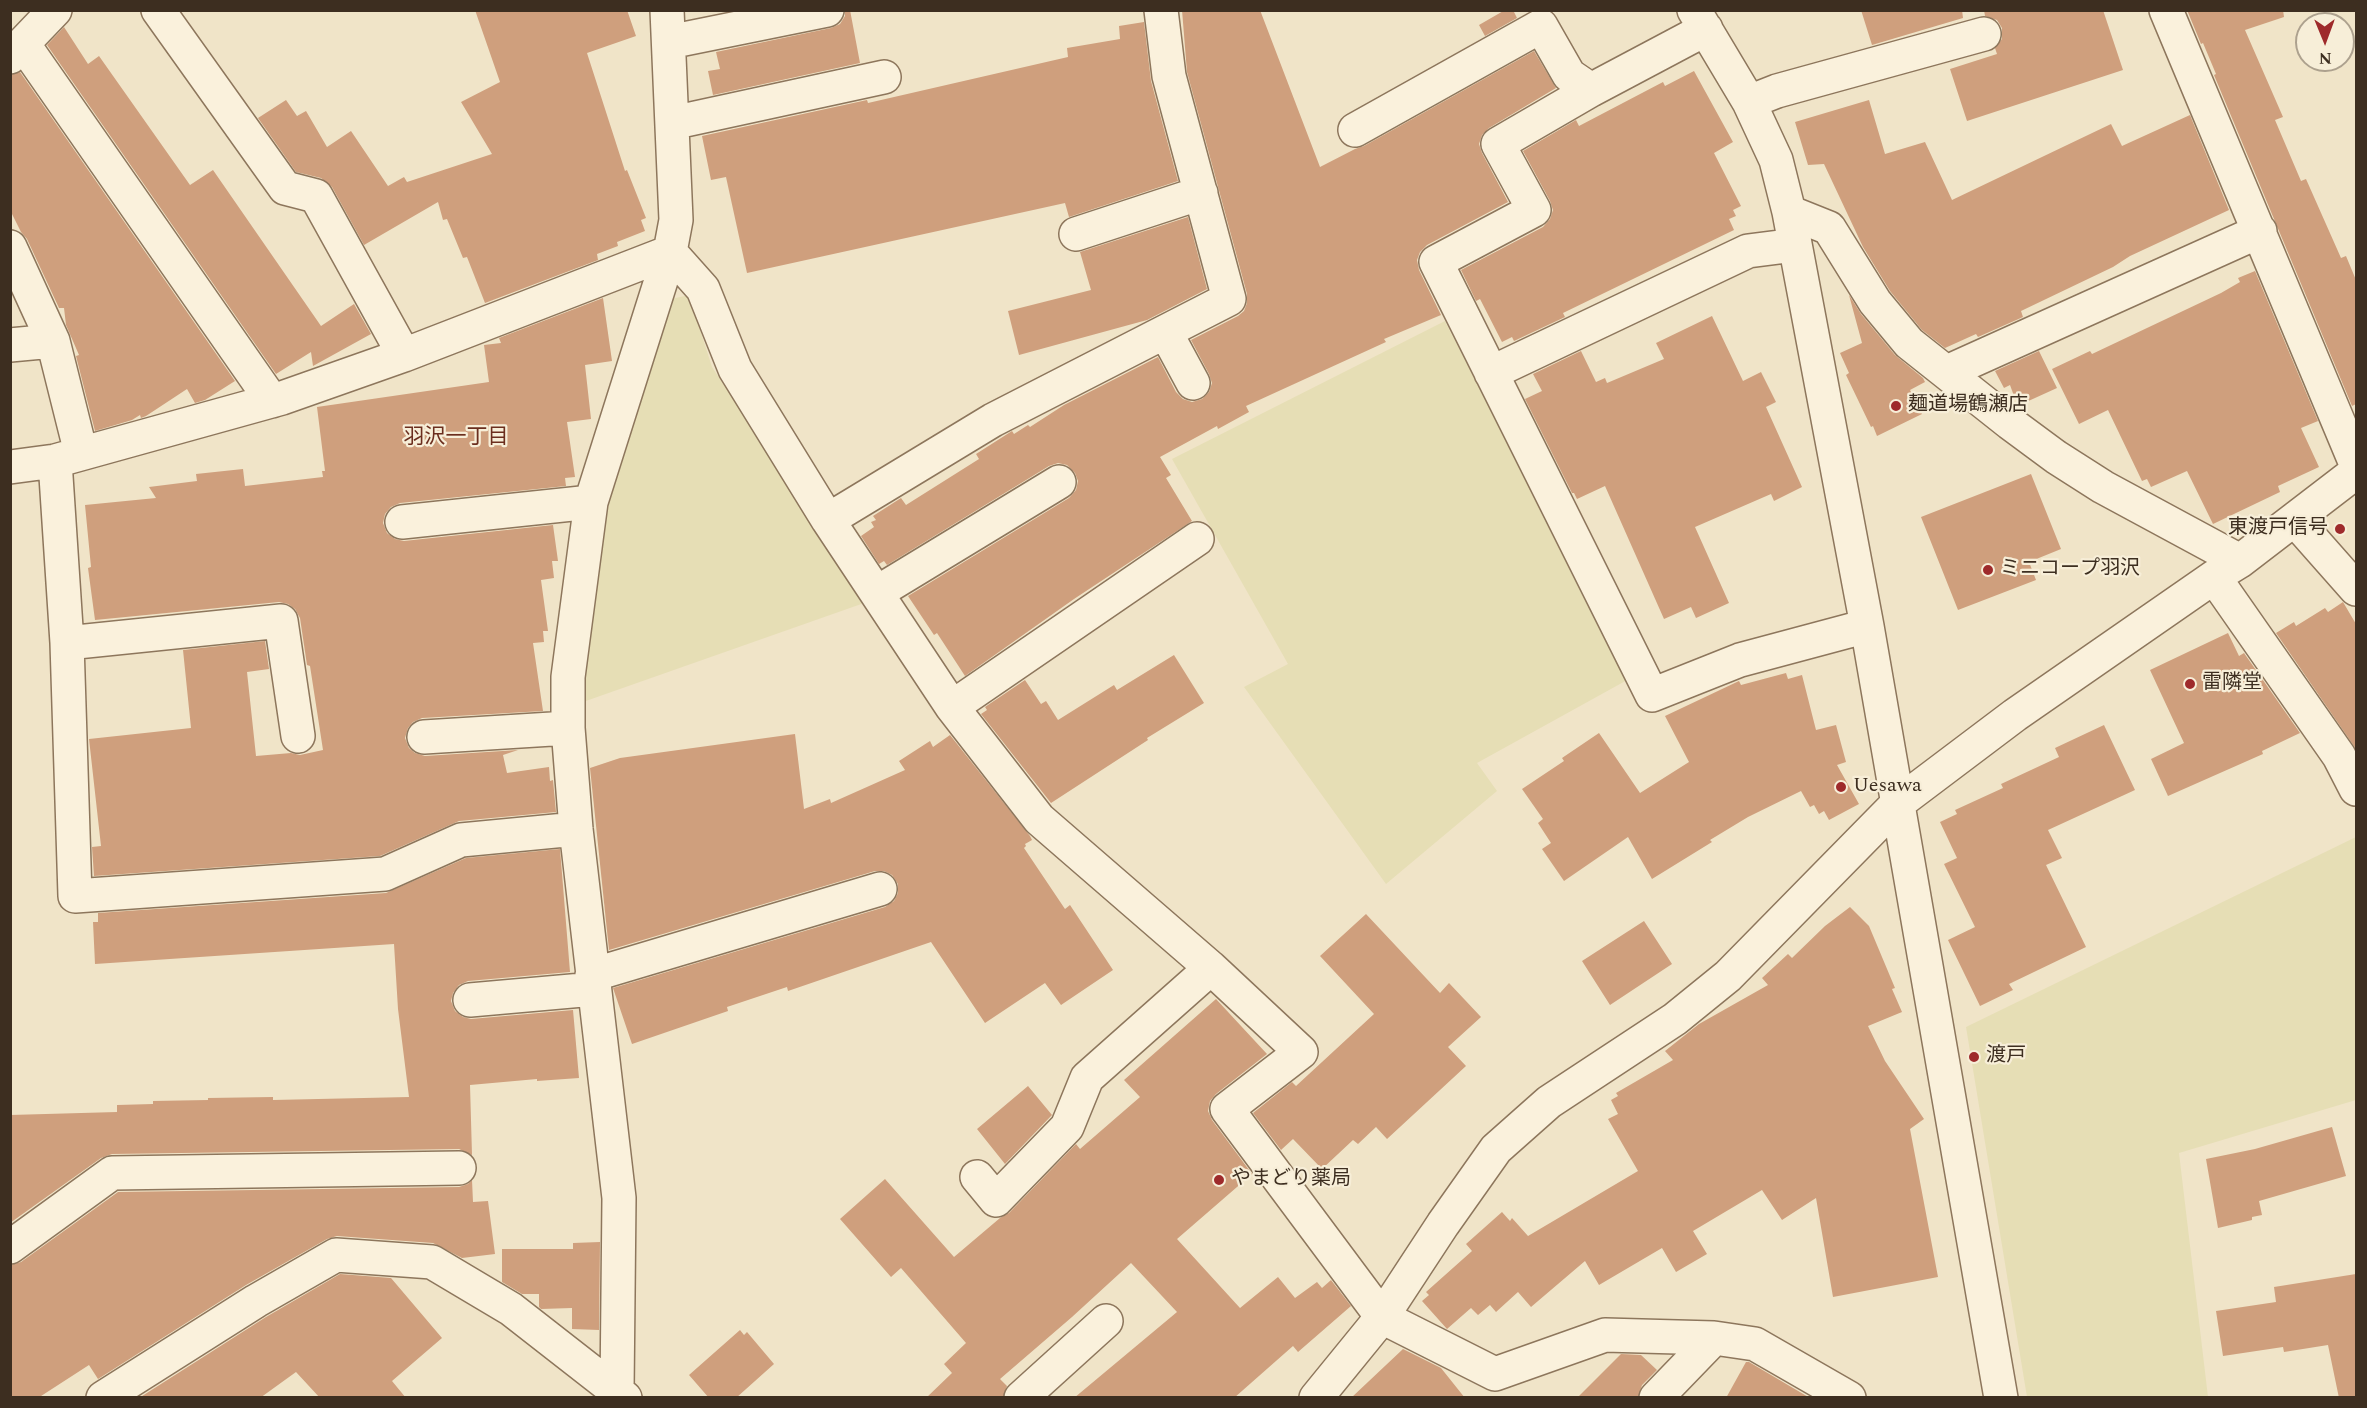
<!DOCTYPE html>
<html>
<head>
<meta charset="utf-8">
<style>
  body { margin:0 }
  #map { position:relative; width:2367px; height:1408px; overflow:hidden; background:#f0e4c8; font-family:Spectral,serif }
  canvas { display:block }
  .frame { position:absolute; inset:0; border:12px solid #3d2e20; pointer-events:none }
  .north { position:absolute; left:2295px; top:12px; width:60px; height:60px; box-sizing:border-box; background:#f7eed8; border:2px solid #ada18e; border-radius:50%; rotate:179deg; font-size:16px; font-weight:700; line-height:24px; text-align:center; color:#3d2e20 }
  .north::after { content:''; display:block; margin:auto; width:21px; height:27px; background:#9e2a2b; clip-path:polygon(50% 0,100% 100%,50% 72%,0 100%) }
</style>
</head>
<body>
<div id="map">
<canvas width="2367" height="1408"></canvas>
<div class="frame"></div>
<div class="north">N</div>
</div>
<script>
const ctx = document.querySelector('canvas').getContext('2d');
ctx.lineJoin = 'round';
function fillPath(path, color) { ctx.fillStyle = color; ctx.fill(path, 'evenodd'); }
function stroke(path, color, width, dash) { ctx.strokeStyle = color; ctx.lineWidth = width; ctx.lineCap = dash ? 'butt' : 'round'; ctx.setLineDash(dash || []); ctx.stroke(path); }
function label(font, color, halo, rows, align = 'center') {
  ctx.font = font + ' Spectral,"Noto Sans JP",serif'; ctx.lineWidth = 4.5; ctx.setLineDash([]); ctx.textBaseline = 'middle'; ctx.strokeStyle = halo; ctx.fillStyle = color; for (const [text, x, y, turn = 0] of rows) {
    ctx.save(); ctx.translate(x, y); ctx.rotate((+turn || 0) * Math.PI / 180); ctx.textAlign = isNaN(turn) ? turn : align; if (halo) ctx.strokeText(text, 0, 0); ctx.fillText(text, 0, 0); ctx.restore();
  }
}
const farmland = new Path2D(`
  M 689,295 L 712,367 L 867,602 L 583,702 L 579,694 L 601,542 L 612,489 L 667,300 Z
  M 1445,321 L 1629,679 L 1477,763 L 1497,791 L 1386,884 L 1244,687 L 1288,664 L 1172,459 Z
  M 2356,837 L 2356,1100 L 2179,1153 L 2208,1397 L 2027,1397 L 1966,1027 Z`);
const building = new Path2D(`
  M 475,10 L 627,10 L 636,36 L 587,53 L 625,171 L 627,170 L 646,218 L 641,220 L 645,231 L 617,242 L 618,246 L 597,254 L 598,260 L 485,303 L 467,257 L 463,258 L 447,219 L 443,220 L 438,202 L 364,245 L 332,187 L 321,178 L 296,172 L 258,118 L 286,100 L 297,116 L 306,111 L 327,147 L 351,131 L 388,186 L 404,177 L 407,182 L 492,154 L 461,102 L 500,82 Z
  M 845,10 L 850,10 L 860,63 L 713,95 L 708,71 L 720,69 L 716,52 L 831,28 L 840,24 L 845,16 Z
  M 1182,10 L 1260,10 L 1320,167 L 1355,149 L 1364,146 L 1534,51 L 1556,88 L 1489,128 L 1482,135 L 1479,144 L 1482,153 L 1508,202 L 1427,245 L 1420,252 L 1417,260 L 1419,270 L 1441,315 L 1384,339 L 1386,342 L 1246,406 L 1249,412 L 1218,429 L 1217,426 L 1160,457 L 1171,475 L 1166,478 L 1192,521 L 1074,599 L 965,676 L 937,633 L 934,635 L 908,596 L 1069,498 L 1076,490 L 1078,481 L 1075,473 L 1067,465 L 1058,463 L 1049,466 L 887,565 L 884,561 L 879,564 L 861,536 L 874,527 L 871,522 L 876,520 L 873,516 L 901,498 L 906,505 L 979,459 L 976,454 L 1012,431 L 1014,434 L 1028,425 L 1030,427 L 1064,405 L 1158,357 L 1176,392 L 1183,399 L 1192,402 L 1202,399 L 1209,392 L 1212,383 L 1209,374 L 1191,340 L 1238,316 L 1244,311 L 1247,303 L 1247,294 L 1187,72 Z
  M 1505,10 L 1513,10 L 1517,18 L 1485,36 L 1479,25 Z
  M 1861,10 L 1962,10 L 1963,18 L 1872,45 Z
  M 1984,10 L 2103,10 L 2123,70 L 1967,121 L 1950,69 L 1997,54 L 1995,48 L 2002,39 L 2002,28 L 1997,20 L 1985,16 Z
  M 2187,10 L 2283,10 L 2284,17 L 2245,30 L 2283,117 L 2275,120 L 2301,181 L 2306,179 L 2341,258 L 2346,256 L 2356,280 L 2356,404 L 2352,406 L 2214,75 L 2216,74 L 2203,43 L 2201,44 Z
  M 1144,22 L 1151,81 L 1178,181 L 1069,217 L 1065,203 L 747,273 L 726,177 L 711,180 L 702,136 L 867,100 L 868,103 L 1068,57 L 1067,48 L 1120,39 L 1119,26 Z
  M 64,27 L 88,64 L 99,56 L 190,185 L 213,170 L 321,326 L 354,304 L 371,334 L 313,366 L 311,352 L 276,374 L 47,45 Z
  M 1694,71 L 1733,142 L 1714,153 L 1741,206 L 1733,210 L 1736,216 L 1729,219 L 1734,230 L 1563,313 L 1565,317 L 1514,341 L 1512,337 L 1502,342 L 1480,299 L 1476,301 L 1461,270 L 1543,227 L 1550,219 L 1553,210 L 1550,201 L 1523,151 L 1576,120 L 1579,126 L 1663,82 L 1665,86 Z
  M 20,72 L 235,381 L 205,400 L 195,403 L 187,389 L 146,416 L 141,418 L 140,415 L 132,420 L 95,431 L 76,356 L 79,355 L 66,325 L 64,308 L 59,308 L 27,239 L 21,232 L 10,210 L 10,75 Z
  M 1869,100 L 1885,154 L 1925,142 L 1952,200 L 2111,124 L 2122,146 L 2190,115 L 2229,210 L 2130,256 L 2113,267 L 2021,311 L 2023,317 L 1978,337 L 1976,334 L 1945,348 L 1922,330 L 1890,291 L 1863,247 L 1824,164 L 1808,165 L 1795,122 Z
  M 1188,217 L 1207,289 L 1147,320 L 1019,355 L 1008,311 L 1091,290 L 1080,252 Z
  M 2255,271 L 2318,421 L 2301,428 L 2319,467 L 2278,486 L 2280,492 L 2213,524 L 2187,471 L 2151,487 L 2147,479 L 2142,481 L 2108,410 L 2079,424 L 2052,369 L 2090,351 L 2092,354 L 2221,293 L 2240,282 L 2238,278 Z
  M 1849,295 L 1861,314 L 1895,355 L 1923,378 L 1925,382 L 1910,390 L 1922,414 L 1877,436 L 1873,426 L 1871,427 L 1846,375 L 1849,373 L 1840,353 L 1862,343 Z
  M 603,298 L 612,361 L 585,365 L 591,419 L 567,422 L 575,477 L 565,478 L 566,486 L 400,503 L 391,507 L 385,514 L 383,523 L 387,533 L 395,539 L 404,541 L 553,525 L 558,561 L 552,561 L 554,578 L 541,580 L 548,631 L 543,631 L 544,642 L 533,643 L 543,711 L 422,718 L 413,722 L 408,728 L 405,738 L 409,748 L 415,753 L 425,756 L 518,750 L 503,755 L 507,773 L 549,767 L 550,781 L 553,780 L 556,812 L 459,821 L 380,856 L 94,876 L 92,847 L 101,846 L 89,739 L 191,728 L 183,650 L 265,641 L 269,669 L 247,672 L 256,756 L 291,753 L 300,755 L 323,750 L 310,666 L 307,665 L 300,618 L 295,609 L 288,604 L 279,602 L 95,620 L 88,568 L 91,567 L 85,505 L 156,498 L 149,487 L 197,481 L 196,474 L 243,469 L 245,486 L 323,477 L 322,471 L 325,471 L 317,407 L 489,382 L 484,345 L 501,343 L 499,338 Z
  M 1712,316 L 1743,381 L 1761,372 L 1776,402 L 1766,407 L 1802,487 L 1774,501 L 1771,494 L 1695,527 L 1729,603 L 1696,618 L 1691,607 L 1664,619 L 1605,486 L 1577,499 L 1574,493 L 1572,493 L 1525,399 L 1542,391 L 1533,374 L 1581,351 L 1596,382 L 1605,378 L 1607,383 L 1664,359 L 1656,343 Z
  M 2039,351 L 2057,388 L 2024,403 L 2019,394 L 2014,396 L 2010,385 L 2004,388 L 1995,371 Z
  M 2031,474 L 2061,549 L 2029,562 L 2036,580 L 1958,610 L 1921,517 Z
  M 2343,602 L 2356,624 L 2356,749 L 2276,633 L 2294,622 L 2296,626 L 2325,608 L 2328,612 Z
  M 2228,633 L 2239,656 L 2244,653 L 2300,733 L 2262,751 L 2263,754 L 2168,796 L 2151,759 L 2184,743 L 2150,670 Z
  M 1174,655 L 1204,703 L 1147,738 L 1148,740 L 1051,803 L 981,714 L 987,710 L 985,707 L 1025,680 L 1041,704 L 1046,701 L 1058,720 L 1114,685 L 1117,690 Z
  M 1786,673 L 1788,679 L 1802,675 L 1816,730 L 1836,725 L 1846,762 L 1837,765 L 1859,804 L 1829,820 L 1824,811 L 1819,814 L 1814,805 L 1810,807 L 1801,791 L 1748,817 L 1710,840 L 1712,842 L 1652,879 L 1628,837 L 1564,881 L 1542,849 L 1551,843 L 1538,823 L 1543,819 L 1522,789 L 1564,761 L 1562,758 L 1599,733 L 1640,793 L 1689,762 L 1665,716 L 1739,681 L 1741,685 Z
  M 2104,725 L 2135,790 L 2048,830 L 2062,858 L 2046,865 L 2086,947 L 2009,984 L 2013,990 L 1980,1006 L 1948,940 L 1975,927 L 1944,864 L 1957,858 L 1940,822 L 1957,814 L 1955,810 L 2003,788 L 2001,784 L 2059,757 L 2055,748 Z
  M 795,734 L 804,809 L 830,799 L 831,803 L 905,770 L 899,761 L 930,741 L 933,747 L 950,735 L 1030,836 L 1032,840 L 1025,844 L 1026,846 L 1024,848 L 1065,909 L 1070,905 L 1113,970 L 1061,1005 L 1045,983 L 985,1023 L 931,942 L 788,991 L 787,987 L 727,1007 L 728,1011 L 632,1044 L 613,988 L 885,907 L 894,901 L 898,893 L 898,884 L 892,875 L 884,871 L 875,871 L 609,950 L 590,768 L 620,758 Z
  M 560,849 L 570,972 L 468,981 L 459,985 L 453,993 L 451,1001 L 455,1011 L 463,1017 L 471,1019 L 573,1010 L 579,1078 L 537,1081 L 537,1079 L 470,1085 L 472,1155 L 459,1149 L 112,1154 L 101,1158 L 10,1223 L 10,1115 L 117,1112 L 117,1105 L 153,1104 L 153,1101 L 208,1100 L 208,1098 L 273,1097 L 273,1100 L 409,1097 L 398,1009 L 394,944 L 95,964 L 93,922 L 98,922 L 98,913 L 386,893 L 466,858 Z
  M 1850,907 L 1869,926 L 1895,988 L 1892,989 L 1902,1012 L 1868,1026 L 1885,1061 L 1924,1119 L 1910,1129 L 1938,1277 L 1833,1297 L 1816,1198 L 1782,1220 L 1762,1190 L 1693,1231 L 1707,1254 L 1676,1272 L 1662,1248 L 1599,1285 L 1585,1261 L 1531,1307 L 1518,1292 L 1496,1312 L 1490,1305 L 1478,1315 L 1471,1308 L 1447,1329 L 1422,1301 L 1429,1295 L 1426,1292 L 1472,1251 L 1466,1244 L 1502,1212 L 1510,1221 L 1512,1218 L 1528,1236 L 1638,1171 L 1608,1119 L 1618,1114 L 1611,1100 L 1618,1096 L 1616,1093 L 1673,1060 L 1665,1051 L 1699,1024 L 1768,985 L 1762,978 L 1788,954 L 1792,958 L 1825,926 Z
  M 1366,914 L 1440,993 L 1449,983 L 1481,1017 L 1448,1047 L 1466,1066 L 1387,1139 L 1376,1127 L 1358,1144 L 1353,1140 L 1322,1169 L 1293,1139 L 1281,1150 L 1253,1113 L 1292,1082 L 1296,1086 L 1374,1014 L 1320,956 Z
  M 1644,921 L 1672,964 L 1610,1005 L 1582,961 Z
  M 1216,999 L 1267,1054 L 1216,1094 L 1210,1101 L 1208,1111 L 1212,1120 L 1252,1174 L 1177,1239 L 1240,1308 L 1278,1277 L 1295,1298 L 1317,1282 L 1322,1288 L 1331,1280 L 1351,1306 L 1298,1352 L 1293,1346 L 1234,1398 L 1074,1398 L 1177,1312 L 1131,1263 L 1072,1317 L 1000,1379 L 1007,1386 L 1003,1398 L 926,1398 L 952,1373 L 944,1364 L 966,1343 L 901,1268 L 891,1277 L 840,1219 L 885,1179 L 954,1257 L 1000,1218 L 1009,1213 L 1076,1144 L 1080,1149 L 1140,1097 L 1124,1080 Z
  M 1028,1086 L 1052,1115 L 1005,1164 L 977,1129 Z
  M 2332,1127 L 2346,1176 L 2259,1201 L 2262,1215 L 2252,1217 L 2252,1220 L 2218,1228 L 2206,1159 L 2255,1149 Z
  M 472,1180 L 473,1202 L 488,1201 L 495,1254 L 462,1258 L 433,1243 L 337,1236 L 327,1239 L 246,1285 L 98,1379 L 89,1365 L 38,1398 L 10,1398 L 10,1265 L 21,1262 L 118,1192 L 459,1187 L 468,1184 Z
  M 600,1242 L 599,1330 L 572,1329 L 572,1308 L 541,1309 L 539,1307 L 539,1294 L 522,1294 L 502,1282 L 502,1249 L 573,1249 L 573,1243 Z
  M 340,1274 L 391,1278 L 442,1338 L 392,1381 L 406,1398 L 320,1398 L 296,1372 L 260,1398 L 139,1398 L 266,1317 Z
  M 2356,1274 L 2356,1398 L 2339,1398 L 2328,1345 L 2284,1352 L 2283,1347 L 2223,1356 L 2216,1311 L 2276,1302 L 2274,1287 Z
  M 740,1330 L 744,1335 L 747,1332 L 774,1364 L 736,1398 L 709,1398 L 689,1375 Z
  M 1403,1349 L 1441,1368 L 1465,1398 L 1351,1398 Z
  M 1621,1354 L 1641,1355 L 1657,1370 L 1642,1385 L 1638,1398 L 1577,1398 Z
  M 1746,1362 L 1749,1362 L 1810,1398 L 1726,1398 Z`);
const minor = new Path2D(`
  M 158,10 L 285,188 L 316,196 L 404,355
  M 1694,10 L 1749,102 L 1776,160 L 1789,212 L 1867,626 L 2001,1398
  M 2166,10 L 2356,464
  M 669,42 L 827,10
  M 24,45 L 272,401
  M 10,57 L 55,10
  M 1591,90 L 1498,144 L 1534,210 L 1436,262 L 1652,695 L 1740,660 L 1867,626
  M 1749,102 L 1777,91 L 1984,34
  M 672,123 L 884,77
  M 1355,130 L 1541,26 L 1569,75 L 1591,90 L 1706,29
  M 1789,212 L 1829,228 L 1875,302 L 1909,343 L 2010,423 L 2056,457 L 2103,487 L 2240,561
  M 1076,234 L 1201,193
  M 10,247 L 53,341 L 81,453
  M 670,252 L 703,289 L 735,369 L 828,520 L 952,707 L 1039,819 L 1211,968 L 1301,1052 L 1227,1109 L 1382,1317 L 1495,1374 L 1605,1335 L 1714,1338
  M 1166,333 L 1193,383
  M 10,345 L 53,341
  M 1947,372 L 2260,231
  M 1491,373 L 1748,251 L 1795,245
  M 55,461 L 67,643 L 75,896 L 385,874 L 461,840 L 576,829
  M 10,467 L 55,461 L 282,398 L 404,355 L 670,252
  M 828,520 L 993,420 L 1229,299 L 1169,76 L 1161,10
  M 2295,520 L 2356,589
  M 402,522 L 591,502
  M 2214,577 L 2339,756 L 2356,789
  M 878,592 L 1059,482
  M 67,643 L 281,621 L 298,736
  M 952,707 L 1197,539
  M 424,737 L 568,728
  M 592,975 L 880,889
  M 470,1000 L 594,989
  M 977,1177 L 996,1200 L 1067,1127 L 1087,1078 L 1211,968
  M 10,1247 L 112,1173 L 459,1168
  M 103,1398 L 256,1301 L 336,1255 L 432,1262 L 511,1309 L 625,1398
  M 613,1398 L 617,1391 L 619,1198 L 576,829 L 568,728 L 568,677 L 591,502 L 670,252 L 676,220 L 667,10
  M 1021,1398 L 1106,1321
  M 1316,1398 L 1382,1317 L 1443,1224 L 1496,1149 L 1549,1102 L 1675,1019 L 1728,976 L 1897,804 L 2015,715 L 2214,577 L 2240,561 L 2356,472
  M 1656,1398 L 1714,1338 L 1755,1344 L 1849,1398`);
const markers = [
  [1896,406,6,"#9e2a2b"],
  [2340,529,6,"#9e2a2b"],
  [1988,570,6,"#9e2a2b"],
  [2190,684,6,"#9e2a2b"],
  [1841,787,6,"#9e2a2b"],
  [1974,1057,6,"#9e2a2b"],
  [1219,1180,6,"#9e2a2b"]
];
const poiNames = [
  ["麺道場鶴瀬店",1908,406],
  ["東渡戸信号",2328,529,"right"],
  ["ミニコープ羽沢",2000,570],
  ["雷隣堂",2202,684],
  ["Uesawa",1853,787],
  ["渡戸",1986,1057],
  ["やまどり薬局",1231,1180]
];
const neighbourhoodNames = [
  ["羽沢一丁目",456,439]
];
fillPath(farmland, '#e6deb5');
fillPath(building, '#cf9f7d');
stroke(minor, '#8d765c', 36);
stroke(minor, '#faf1dc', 33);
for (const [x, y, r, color] of markers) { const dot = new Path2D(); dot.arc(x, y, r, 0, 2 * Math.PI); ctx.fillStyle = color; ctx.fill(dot); stroke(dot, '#f7eed8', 2); }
label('20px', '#3d2e20', '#f7eed8', poiNames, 'left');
label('21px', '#6b2e1e', '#f7eed8', neighbourhoodNames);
</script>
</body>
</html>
